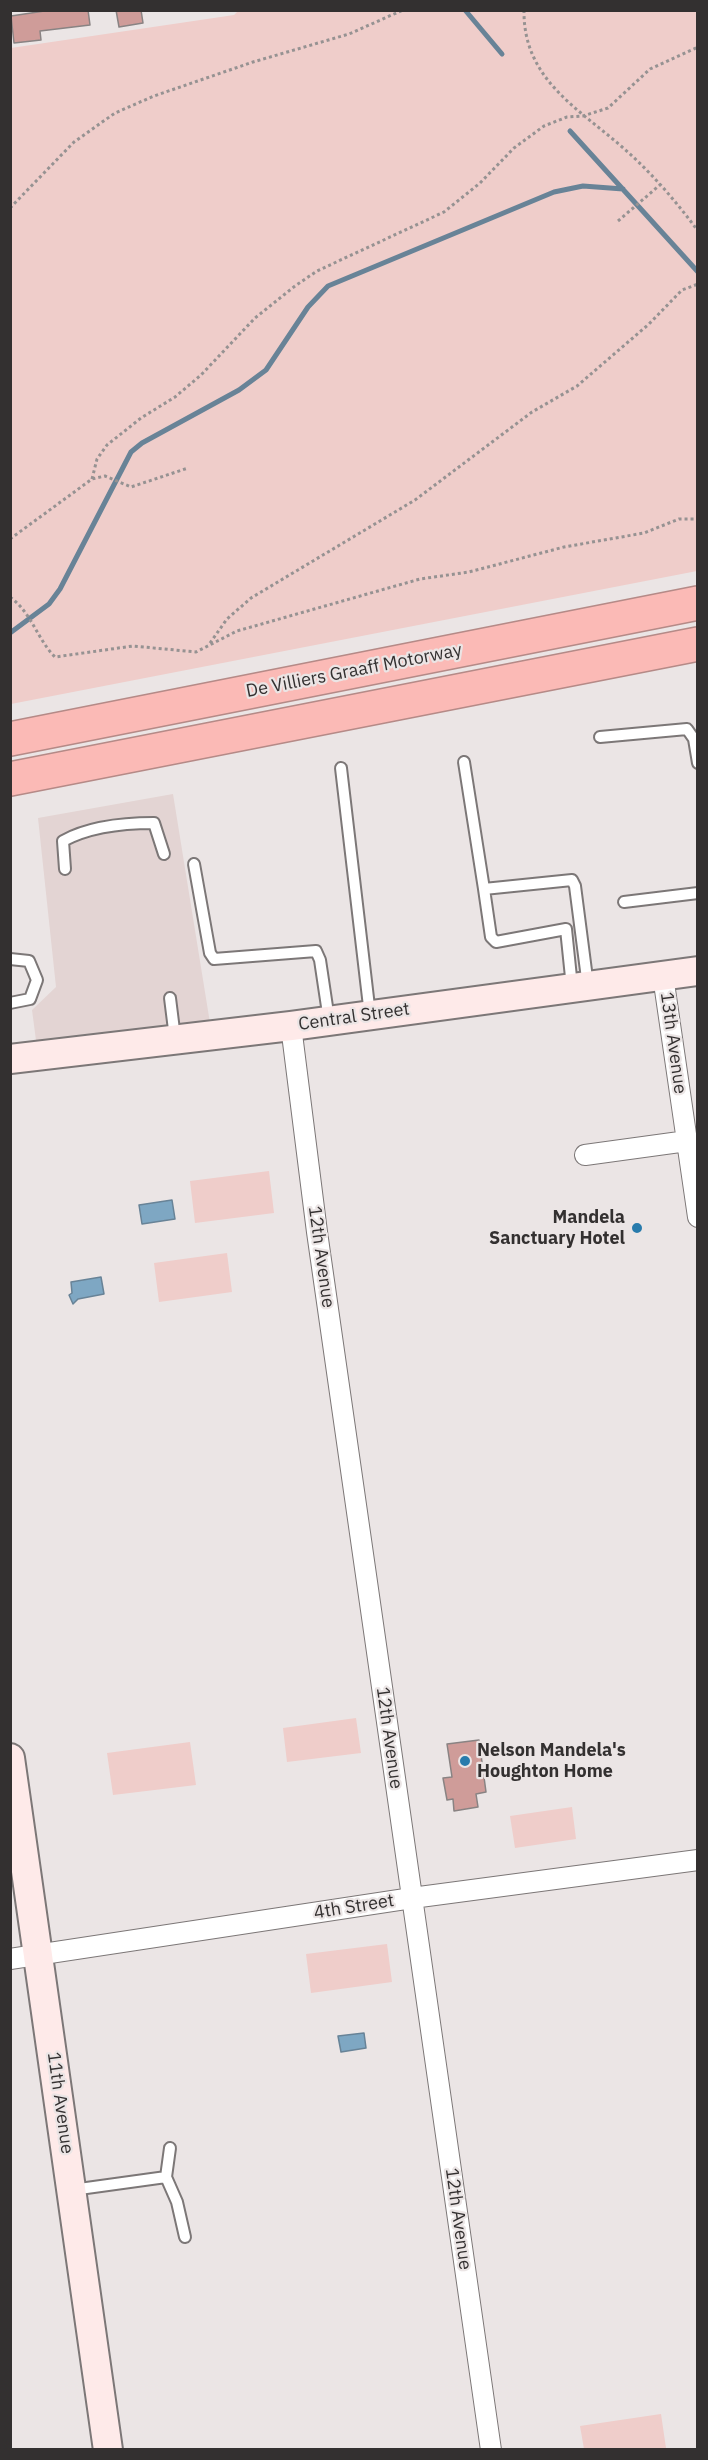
<!DOCTYPE html>
<html>
<head>
<meta charset="utf-8">
<style>
  body { margin:0 }
  #map { position:relative; width:708px; height:2460px; overflow:hidden; background:#ebe5e5; font-family:"IBM Plex Sans",sans-serif }
  canvas { display:block }
  .frame { position:absolute; inset:0; border:12px solid #333030; pointer-events:none }
</style>
</head>
<body>
<div id="map">
<canvas width="708" height="2460"></canvas>
<div class="frame"></div>
</div>
<script>
const ctx = document.querySelector('canvas').getContext('2d');
ctx.lineJoin = 'round';
function fillPath(path, color) { ctx.fillStyle = color; ctx.fill(path, 'evenodd'); }
function stroke(path, color, width, dash) { ctx.strokeStyle = color; ctx.lineWidth = width; ctx.lineCap = dash ? 'butt' : 'round'; ctx.setLineDash(dash || []); ctx.stroke(path); }
function label(font, color, halo, rows, align = 'center') {
  ctx.font = font + ' "IBM Plex Sans",sans-serif'; ctx.lineWidth = 4.5; ctx.setLineDash([]); ctx.textBaseline = 'middle'; ctx.strokeStyle = halo; ctx.fillStyle = color; for (const [text, x, y, turn = 0] of rows) {
    ctx.save(); ctx.translate(x, y); ctx.rotate((+turn || 0) * Math.PI / 180); ctx.textAlign = isNaN(turn) ? turn : align; if (halo) ctx.strokeText(text, 0, 0); ctx.fillText(text, 0, 0); ctx.restore();
  }
}
const built = new Path2D(`
  M 173,794 L 210,1023 L 37,1048 L 32,1010 L 56,987 L 38,818 Z`);
const green = new Path2D(`
  M 239,10 L 697,11 L 697,571 L 11,704 L 11,48 L 234,15 Z
  M 269,1171 L 274,1213 L 195,1223 L 190,1181 Z
  M 227,1253 L 232,1292 L 159,1302 L 154,1263 Z
  M 356,1718 L 361,1753 L 287,1762 L 283,1728 Z
  M 190,1742 L 196,1785 L 113,1795 L 107,1753 Z
  M 572,1807 L 576,1839 L 515,1848 L 510,1816 Z
  M 387,1944 L 392,1982 L 311,1993 L 306,1954 Z
  M 661,2414 L 666,2448 L 584,2449 L 580,2426 Z`);
const water = new Path2D(`
  M 172,1200 L 175,1219 L 142,1224 L 139,1205 Z
  M 101,1277 L 104,1294 L 78,1299 L 73,1304 L 69,1295 L 72,1293 L 71,1282 Z
  M 364,2033 L 366,2048 L 341,2052 L 338,2036 Z`);
const stream = new Path2D(`
  M 465,10 L 502,54
  M 570,131 L 698,272
  M 10,633 L 49,604 L 60,589 L 131,452 L 142,443 L 239,390 L 266,370 L 308,307 L 328,286 L 554,192 L 583,186 L 623,189`);
const building = new Path2D(`
  M 51,10 L 88,10 L 90,25 L 40,31 L 41,40 L 14,43 L 11,16 Z
  M 116,10 L 141,10 L 143,23 L 119,27 Z
  M 479,1740 L 486,1792 L 476,1794 L 478,1807 L 454,1811 L 453,1799 L 447,1800 L 443,1778 L 452,1777 L 447,1744 Z`);
const path = new Path2D(`
  M 524,10 C 523,78 576,107 621,146 C 650,171 675,200 698,231
  M 10,208 L 74,142 L 115,113 L 154,96 L 253,62 L 349,34 L 403,10
  M 618,221 L 661,184
  M 92,479 L 97,459 L 107,445 L 141,418 L 175,397 L 201,375 L 255,318 L 295,286 L 317,271 L 444,212 L 480,183 L 514,148 L 544,126 L 567,117 L 583,116 L 608,108 L 650,69 L 698,47
  M 10,539 L 92,479 L 105,476 L 131,487 L 188,468
  M 10,597 C 32,613 37,639 55,657 L 133,646 L 196,652 L 237,631 L 420,579 L 469,572 L 564,547 L 644,533 L 679,519 L 698,519
  M 210,643 L 227,619 L 251,598 L 415,500 L 532,412 L 577,386 L 649,324 L 682,290 L 698,284`);
const service = new Path2D(`
  M 600,737 L 687,729 L 694,739 L 698,763
  M 464,762 L 484,889
  M 341,768 L 370,1015
  M 194,864 L 210,953 L 214,959 L 316,951 L 320,960 L 329,1020
  M 65,869 L 63,841 C 90,826 124,823 154,823 L 164,854
  M 624,902 L 698,893
  M 10,959 L 29,961 L 37,980 L 30,999 L 10,1003
  M 572,987 L 566,929 L 496,942 L 491,937 L 484,889 L 572,880 L 575,886 L 588,986
  M 170,998 L 175,1038
  M 166,2177 L 170,2148
  M 72,2190 L 166,2177 L 177,2202 L 185,2237`);
const minor = new Path2D(`
  M 663,976 L 698,1217
  M 291,1026 L 317,1232 L 491,2450
  M 585,1155 L 687,1141
  M 10,1959 L 412,1898 L 698,1860`);
const secondary = new Path2D(`
  M 10,1059 L 291,1026 L 698,971
  M 10,1758 L 108,2450`);
const motorway = new Path2D(`
  M 10,739 L 698,603
  M 10,779 L 698,644`);
const markers = [
  [637,1228,6,"#287bac"],
  [465,1761,6,"#287bac"]
];
const streetNames = [
  ["De Villiers Graaff Motorway",354,671,-11],
  ["Central Street",354,1017,-8],
  ["13th Avenue",673,1043,82],
  ["12th Avenue",321,1257,82],
  ["12th Avenue",389,1738,82],
  ["4th Street",354,1907,-9],
  ["11th Avenue",60,2103,82],
  ["12th Avenue",458,2219,82]
];
const poiNames = [
  ["Mandela",625,1218],
  ["Sanctuary Hotel",625,1239],
  ["Nelson Mandela's",477,1751,"left"],
  ["Houghton Home",477,1772,"left"]
];
fillPath(built, '#e3d4d3');
fillPath(green, '#efcdca');
fillPath(water, '#7ea7c3');
stroke(water, '#688397', 1.5);
stroke(stream, '#688397', 5);
fillPath(building, '#cf9c99');
stroke(building, '#898383', 1.5);
stroke(service, '#7c7777', 14);
stroke(minor, '#7c7777', 22);
stroke(secondary, '#7c7777', 32);
stroke(motorway, '#b58a87', 36);
stroke(path, '#969292', 3, [3, 3]);
stroke(service, '#fff', 10);
stroke(minor, '#fff', 20);
stroke(secondary, '#feeae9', 28);
stroke(motorway, '#fbbab6', 33);
for (const [x, y, r, color] of markers) { const dot = new Path2D(); dot.arc(x, y, r, 0, 2 * Math.PI); ctx.fillStyle = color; ctx.fill(dot); stroke(dot, '#ebe5e5', 2); }
label('18px', '#333030', '#ebe5e5', streetNames);
label('bold 18px', '#333030', '#ebe5e5', poiNames, 'right');
</script>
</body>
</html>
